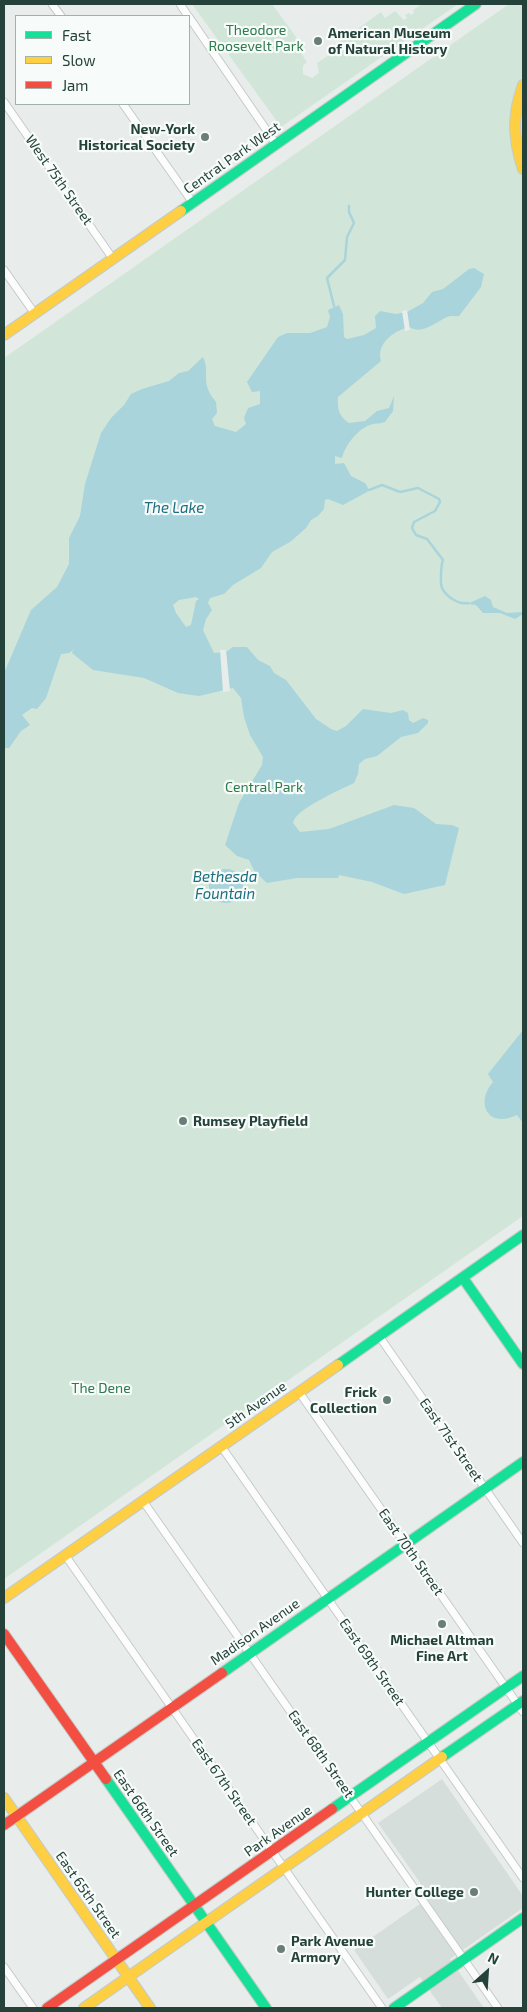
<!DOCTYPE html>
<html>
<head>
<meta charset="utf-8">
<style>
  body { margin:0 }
  #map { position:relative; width:527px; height:2012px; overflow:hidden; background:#e8edeb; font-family:"Exo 2",sans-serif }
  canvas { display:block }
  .frame { position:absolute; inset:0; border:5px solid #24423a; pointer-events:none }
  .legend { position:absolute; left:15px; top:15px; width:175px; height:90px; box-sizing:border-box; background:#f7fbf9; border:1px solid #a3b1ad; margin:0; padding:6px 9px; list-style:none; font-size:15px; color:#24423a }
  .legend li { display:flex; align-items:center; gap:10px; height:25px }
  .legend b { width:25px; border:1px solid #a3b1ad }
  .north { position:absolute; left:462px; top:1947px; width:50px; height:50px; -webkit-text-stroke:4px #f7fbf9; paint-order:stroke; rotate:26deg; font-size:14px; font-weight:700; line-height:20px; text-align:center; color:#24423a }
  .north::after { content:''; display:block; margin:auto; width:18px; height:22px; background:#24423a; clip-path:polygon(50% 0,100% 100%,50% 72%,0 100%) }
</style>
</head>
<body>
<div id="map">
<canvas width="527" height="2012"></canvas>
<div class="frame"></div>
<ul class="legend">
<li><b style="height:6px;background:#16e098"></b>Fast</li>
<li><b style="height:6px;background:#ffcf43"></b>Slow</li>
<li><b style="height:6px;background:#f24e42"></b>Jam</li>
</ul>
<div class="north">N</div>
</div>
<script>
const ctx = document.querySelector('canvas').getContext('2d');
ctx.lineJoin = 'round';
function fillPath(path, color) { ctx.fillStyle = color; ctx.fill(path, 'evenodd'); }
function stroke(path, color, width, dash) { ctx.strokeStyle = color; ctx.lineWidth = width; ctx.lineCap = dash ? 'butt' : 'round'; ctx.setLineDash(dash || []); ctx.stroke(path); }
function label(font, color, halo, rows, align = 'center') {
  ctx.font = font + ' "Exo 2",sans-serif'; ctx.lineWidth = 4.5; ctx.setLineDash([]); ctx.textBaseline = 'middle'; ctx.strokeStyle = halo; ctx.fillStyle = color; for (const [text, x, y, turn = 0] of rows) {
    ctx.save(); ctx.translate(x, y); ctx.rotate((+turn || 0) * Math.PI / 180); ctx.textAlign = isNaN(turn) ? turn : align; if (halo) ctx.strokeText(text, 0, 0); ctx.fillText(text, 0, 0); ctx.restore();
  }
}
const built = new Path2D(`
  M 442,1779 L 523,1896 L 523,1908 L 450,1959 L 484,2008 L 442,2008 L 420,1977 L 388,1999 L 354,1950 L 430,1897 L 378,1823 Z`);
const green = new Path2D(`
  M 192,4 L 272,4 L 296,37 L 295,44 L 307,62 L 303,66 L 303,74 L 312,78 L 319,73 L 317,63 L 335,51 L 336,44 L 381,12 L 385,18 L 395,11 L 404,20 L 407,18 L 405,15 L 409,13 L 411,15 L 414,13 L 413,10 L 422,4 L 458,4 L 281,127 Z
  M 509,4 L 523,4 L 523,1216 L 4,1579 L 4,358 Z`);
const water = new Path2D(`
  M 474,268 L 484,274 L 481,287 L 459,316 C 455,317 451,315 447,317 C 434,323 423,335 409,327 C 393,331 376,344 381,361 L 338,397 C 337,408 339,417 349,423 L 365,421 L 377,411 L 389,408 L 394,396 L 393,411 L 385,422 C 380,424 378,423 373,424 C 359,427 345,445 342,458 L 335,456 L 335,464 L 344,463 L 351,476 L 365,483 L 369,490 L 367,492 L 343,505 L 328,499 L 325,500 L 324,509 L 318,516 L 311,520 L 306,528 L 290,542 L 272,552 L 261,568 L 233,585 L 224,594 L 210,598 L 208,603 L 212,610 L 206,619 L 203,630 L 214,653 L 226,652 L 233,647 L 247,647 L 258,660 L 270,666 L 274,673 L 286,680 L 316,719 L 331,729 L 337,731 L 346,726 L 363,709 L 391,713 L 403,710 L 408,713 L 409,720 L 413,723 L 423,718 L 428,720 L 428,723 L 418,733 L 401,737 L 377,756 L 365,759 L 359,764 L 358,774 L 354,783 C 340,790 295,809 293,823 L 300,832 L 329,829 L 394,805 L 414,808 L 436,824 L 452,825 L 459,828 L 445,885 L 404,894 L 372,882 L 339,875 L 338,878 L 297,878 L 267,883 L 255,872 L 249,860 L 237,856 L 225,845 L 239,803 L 262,765 L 263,757 L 250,735 L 244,717 L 241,698 L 233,688 L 199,696 L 178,693 L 144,678 L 93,670 L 72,653 L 73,650 L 69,653 L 61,654 L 46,698 L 37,709 L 32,708 L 22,715 L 30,725 L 21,731 L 9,748 L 4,748 L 4,673 L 31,610 L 57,587 L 69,564 L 69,538 L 80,516 L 85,484 L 101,433 L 111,418 L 124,405 L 131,394 L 142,389 L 169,381 L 179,373 L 188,371 L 203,357 C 211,373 199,382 216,402 L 217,413 L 212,419 L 215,426 L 236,432 L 246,424 L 244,418 L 248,408 L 260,404 L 260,391 L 252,392 L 247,382 L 278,337 L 287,333 L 310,333 L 327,327 L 330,317 L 328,310 L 339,305 L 343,314 L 344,337 L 347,339 L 364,335 L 376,328 L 375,316 L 380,311 L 396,314 L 407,312 L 423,303 L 432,292 L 443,289 L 469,269 ZM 196,597 L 199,599 L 196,601 L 191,625 L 186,627 L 176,613 L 173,605 L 179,600 Z
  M 485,596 L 491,600 L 493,607 L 507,613 L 522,612 L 523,614 L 515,619 L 500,613 L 483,613 L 476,605 L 467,604 Z
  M209 886a17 17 0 1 1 34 0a17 17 0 1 1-34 0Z
  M 523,1030 L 523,1123 L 517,1115 C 489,1129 474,1104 493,1082 L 488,1074 Z`);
const pier = new Path2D(`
  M 407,310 L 410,330 L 405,331 L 402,311 Z
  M 220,650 L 226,650 L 230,691 L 223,692 Z`);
const stream = new Path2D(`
  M 334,306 L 327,278 L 345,260 L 347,237 L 354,223 L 349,212 L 349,206
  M 369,490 L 382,485 L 400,492 L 418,488 L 439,499 L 440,502 L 435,511 L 414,522 L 412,528 L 416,535 L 427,539 L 443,560 C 441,565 440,583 442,588 C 446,596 458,605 468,603`);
const street = new Path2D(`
  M 52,4 L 61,16
  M 180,4 L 188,16
  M 189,17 L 276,144
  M 4,102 L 113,259
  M 123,104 L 193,203
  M 4,270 L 35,314
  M 379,1336 L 523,1543
  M 299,1392 L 523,1712
  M 221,1446 L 523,1878
  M 143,1501 L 498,2008
  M 65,1555 L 382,2008
  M 4,1967 L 33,2008`);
const fast = new Path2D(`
  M 181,211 L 476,4
  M 463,1278 L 523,1364
  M 338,1365 L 523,1235
  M 222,1673 L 523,1462
  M 442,1757 L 523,1701
  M 106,1779 L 266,2008
  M 332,1809 L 523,1676
  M 394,2008 L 523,1918`);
const slow = new Path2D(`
  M 523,85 C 512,115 513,139 523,169
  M 4,335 L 181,211
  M 4,1598 L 338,1365
  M 4,1798 L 150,2008
  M 84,2008 L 442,1757`);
const jam = new Path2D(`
  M 4,1634 L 106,1779
  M 4,1825 L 222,1673
  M 47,2008 L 332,1809`);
const markers = [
  [318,41,5,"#697e78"],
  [205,137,5,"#697e78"],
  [183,1121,5,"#697e78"],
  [387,1400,5,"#697e78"],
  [442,1624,5,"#697e78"],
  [474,1892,5,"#697e78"],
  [281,1949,5,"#697e78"]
];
const parkNames = [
  ["Theodore",256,30],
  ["Roosevelt Park",256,46],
  ["Central Park",264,787],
  ["The Dene",101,1388]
];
const poiNames = [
  ["American Museum",328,33],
  ["of Natural History",328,49],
  ["New-York",195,129,"right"],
  ["Historical Society",195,145,"right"],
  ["Rumsey Playfield",193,1121],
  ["Frick",377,1392,"right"],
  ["Collection",377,1408,"right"],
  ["Michael Altman",442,1640,"center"],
  ["Fine Art",442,1656,"center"],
  ["Hunter College",464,1892,"right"],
  ["Park Avenue",291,1941],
  ["Armory",291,1957]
];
const streetNames = [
  ["Central Park West",232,158,-35],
  ["West 75th Street",59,180,55],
  ["5th Avenue",256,1405,-35],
  ["East 71st Street",451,1440,55],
  ["East 70th Street",411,1552,55],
  ["Madison Avenue",255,1632,-35],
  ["East 69th Street",372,1662,55],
  ["East 68th Street",321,1754,55],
  ["East 67th Street",224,1782,55],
  ["East 66th Street",146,1813,55],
  ["Park Avenue",278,1831,-35],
  ["East 65th Street",88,1895,55]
];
const waterNames = [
  ["The Lake",174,508],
  ["Bethesda",225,877],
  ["Fountain",225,894]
];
fillPath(built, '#d6dedb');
fillPath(green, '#d1e6d8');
fillPath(water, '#a9d4db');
fillPath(pier, '#e8edeb');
stroke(stream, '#a9d4db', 2.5);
stroke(street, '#c5cac8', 9);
stroke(fast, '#c3cbc8', 12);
stroke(slow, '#c3cbc8', 12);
stroke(jam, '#c3cbc8', 12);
stroke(street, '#fcfcfc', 7);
stroke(fast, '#16e098', 10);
stroke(slow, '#ffcf43', 10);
stroke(jam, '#f24e42', 10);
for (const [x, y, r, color] of markers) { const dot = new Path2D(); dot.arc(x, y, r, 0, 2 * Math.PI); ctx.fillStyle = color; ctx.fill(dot); stroke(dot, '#f7fbf9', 2); }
label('14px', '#2d7a4b', '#f7fbf9', parkNames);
label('bold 14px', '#24423a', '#f7fbf9', poiNames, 'left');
label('14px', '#24423a', '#f7fbf9', streetNames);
label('italic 15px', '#1c6f80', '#f7fbf9', waterNames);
</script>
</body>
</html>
